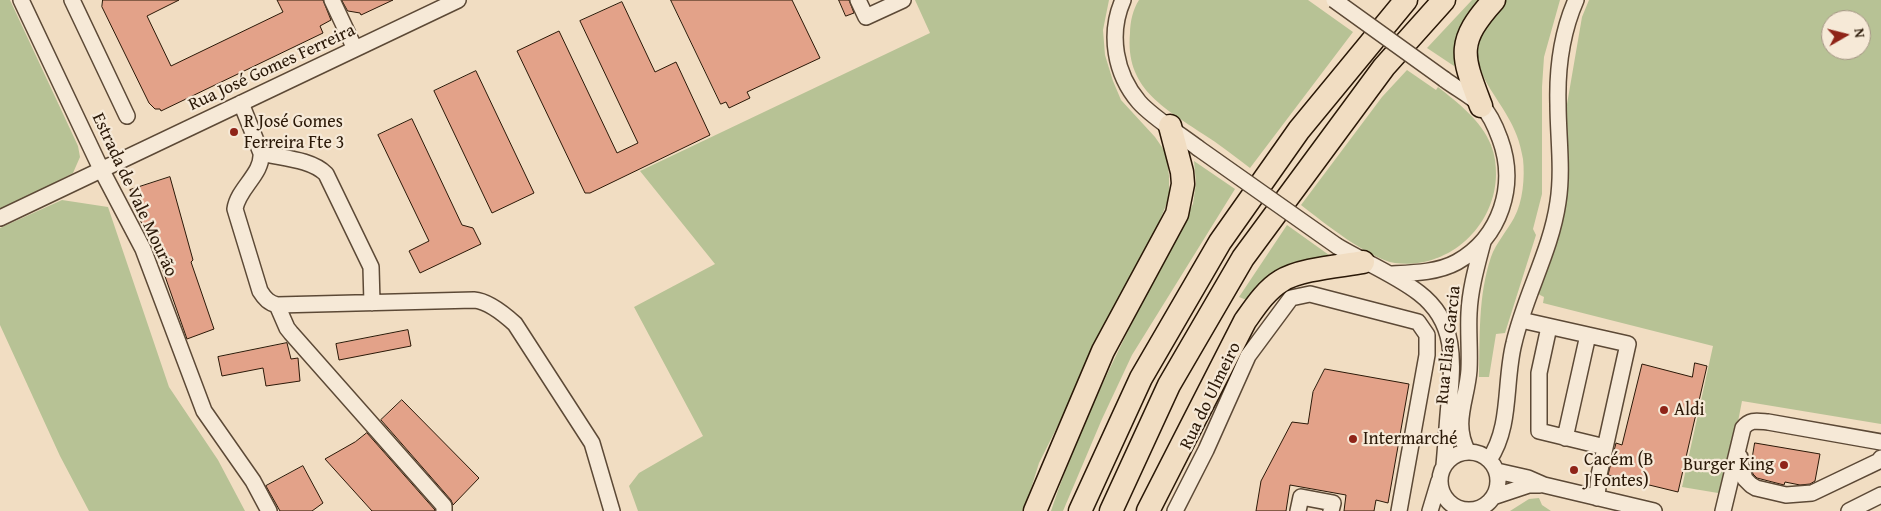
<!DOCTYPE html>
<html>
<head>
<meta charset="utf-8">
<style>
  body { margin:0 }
  #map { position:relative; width:1881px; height:511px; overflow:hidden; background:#f1ddc2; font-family:"Gentium Book Plus",serif }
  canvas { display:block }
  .north { position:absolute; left:1821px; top:10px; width:50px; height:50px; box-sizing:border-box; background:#f6e9d7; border:1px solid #a49584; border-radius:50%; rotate:82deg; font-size:14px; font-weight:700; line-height:20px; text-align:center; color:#2a1807 }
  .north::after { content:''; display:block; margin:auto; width:18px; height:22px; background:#8f2418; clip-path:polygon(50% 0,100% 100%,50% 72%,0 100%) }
</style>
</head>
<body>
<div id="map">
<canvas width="1881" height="511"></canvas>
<div class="north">N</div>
</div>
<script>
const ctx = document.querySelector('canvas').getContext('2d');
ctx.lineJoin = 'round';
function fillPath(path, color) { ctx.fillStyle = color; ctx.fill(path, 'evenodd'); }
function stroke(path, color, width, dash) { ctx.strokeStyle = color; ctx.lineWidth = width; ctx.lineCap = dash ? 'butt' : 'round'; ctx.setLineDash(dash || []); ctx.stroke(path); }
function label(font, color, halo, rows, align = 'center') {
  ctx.font = font + ' "Gentium Book Plus",serif'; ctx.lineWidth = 4.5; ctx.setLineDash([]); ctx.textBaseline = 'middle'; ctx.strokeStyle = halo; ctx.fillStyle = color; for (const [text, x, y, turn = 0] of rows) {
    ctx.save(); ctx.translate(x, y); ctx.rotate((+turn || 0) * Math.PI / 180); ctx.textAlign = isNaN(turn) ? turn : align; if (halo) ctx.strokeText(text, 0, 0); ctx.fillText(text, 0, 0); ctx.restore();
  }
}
const green = new Path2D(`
  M 0,0 L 10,0 L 78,146 L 80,157 L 73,173 L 0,211 Z
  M 915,0 L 1109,0 L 1103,30 L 1105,55 L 1113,81 L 1121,100 L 1155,137 L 1166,153 L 1169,176 L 1169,198 L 1155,232 L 1039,463 L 1024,511 L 638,511 L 629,486 L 639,473 L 703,436 L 634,307 L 715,264 L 640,171 L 930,33 Z
  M 1139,0 L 1308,0 L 1353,32 L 1250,168 C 1234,156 1219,144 1203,134 C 1163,107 1125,88 1130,33 C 1130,22 1133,9 1139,0 Z
  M 1472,0 L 1482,0 L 1454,66 L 1427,48 Z
  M 1506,0 L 1560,0 L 1544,57 L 1542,87 L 1542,194 L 1533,229 L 1536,235 L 1505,333 L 1496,334 L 1489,377 L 1479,377 C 1480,337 1478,296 1491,257 C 1496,243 1507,231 1514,218 C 1523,202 1525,177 1523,159 C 1514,90 1438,72 1506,0 Z
  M 1589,0 L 1881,0 L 1881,424 L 1742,401 L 1724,494 L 1682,487 L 1713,346 L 1543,303 L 1544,297 L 1536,293 L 1567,175 L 1566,110 L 1582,17 ZM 1831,20 L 1861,20 L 1861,50 L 1831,50 Z
  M 1407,70 L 1436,90 L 1438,87 C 1458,103 1481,120 1491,145 C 1495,155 1496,165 1496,175 C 1495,227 1448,270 1395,263 C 1369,259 1323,222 1301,205 L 1382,97 Z
  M 1194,161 L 1235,189 L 1132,355 L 1102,419 L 1063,511 L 1051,511 C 1087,404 1142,304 1193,204 L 1196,183 Z
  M 62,200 L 108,207 L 169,387 L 218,460 L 245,511 L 89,511 L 60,456 L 0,325 L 0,228 Z
  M 1287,225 L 1329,255 L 1319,259 L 1249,301 L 1239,297 Z
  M 1539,498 L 1542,505 L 1551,511 L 1510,511 L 1529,499 Z`);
const building = new Path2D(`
  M 103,0 L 179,0 L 147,16 L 171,66 L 283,12 L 277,0 L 323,0 L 331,20 L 320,26 L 323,33 L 161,111 L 160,109 L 155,109 L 149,103 L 102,7 Z
  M 342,0 L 393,0 L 361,15 L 360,13 L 348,11 Z
  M 671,0 L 792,0 L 820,58 L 747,92 L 750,98 L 729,108 L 726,102 L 721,104 Z
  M 839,0 L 849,0 L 854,13 L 846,16 Z
  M 622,2 L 655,72 L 676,62 L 710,135 L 590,193 L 585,193 L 517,51 L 559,31 L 617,153 L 638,143 L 580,21 Z
  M 476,71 L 534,193 L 492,213 L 434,91 Z
  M 412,119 L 462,225 L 473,228 L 481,244 L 420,273 L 409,251 L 429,241 L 378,135 Z
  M 170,177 L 193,260 L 191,262 L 214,329 L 187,339 L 153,242 L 151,243 L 145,233 L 130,190 Z
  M 408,330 L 411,346 L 339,360 L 336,344 Z
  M 287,343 L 291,359 L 298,358 L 300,381 L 266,386 L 263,368 L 222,376 L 218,357 Z
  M 1695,363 L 1707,366 L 1678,492 L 1608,475 L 1616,443 L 1622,445 L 1642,364 L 1692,377 Z
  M 1325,369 L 1409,384 L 1388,503 L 1376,500 L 1374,511 L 1344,511 L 1346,495 L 1290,485 L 1286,511 L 1256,511 L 1261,481 L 1292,422 L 1308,424 L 1313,392 Z
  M 402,400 L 479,478 L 453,505 L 451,500 L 381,420 Z
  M 367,433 L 435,510 L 435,511 L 372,511 L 325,459 L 355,442 Z
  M 1755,443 L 1820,454 L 1815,481 L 1810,484 L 1800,485 L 1785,482 L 1784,485 L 1757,478 L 1753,474 L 1751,466 Z
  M 303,466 L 323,503 L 312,511 L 280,511 L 266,486 Z`);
const minor = new Path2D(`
  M 21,0 L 101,169 L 143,249 L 204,411 L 253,481 L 269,511
  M 72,0 L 127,116
  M 332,0 L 355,49
  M 858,0 L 866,17 L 903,0
  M 1123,0 C 1108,34 1115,74 1139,102 C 1152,117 1181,135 1198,148
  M 241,103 L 261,153 C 263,174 238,188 235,209 L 260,291 C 265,299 269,303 277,305 L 474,300 C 488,301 504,314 515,324 L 592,443 L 612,511
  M 261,153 C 281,158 311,159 326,174 L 371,267 L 372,303
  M 0,218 L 458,0
  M 1337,246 C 1364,262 1394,274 1419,293 C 1457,322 1453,362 1449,404 C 1447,424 1446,445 1444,465
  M 1390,274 C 1411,273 1437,273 1457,262 C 1501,237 1517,185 1500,139 C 1496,128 1491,115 1482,106 C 1471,96 1456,88 1444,79
  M 277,305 L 287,328 L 291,333 L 444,506 L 444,511
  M 1521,320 L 1628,344 L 1599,475 L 1597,498
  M 1549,327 L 1539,373 L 1539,431 L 1605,447
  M 1565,438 L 1588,335
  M1440 481a29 29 0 1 1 58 0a29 29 0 1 1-58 0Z
  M 1468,452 C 1452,423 1467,400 1469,370 C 1470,351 1468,332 1469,313 C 1470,289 1477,265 1483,242
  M 1740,457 L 1741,466 L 1745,479 L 1751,485 L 1756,488 L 1786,495 L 1812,493 L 1879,461 L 1881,458
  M 1489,460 C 1512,426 1504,382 1514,343 C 1525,295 1551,251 1558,202 C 1563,170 1558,136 1558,104 C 1557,69 1562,32 1576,0
  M 1497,471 L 1528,478 L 1544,485 L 1654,511
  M 1493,497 L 1529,485 L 1540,485
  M 1175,511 L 1206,450 L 1248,356 L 1291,298 L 1310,294 L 1418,322 L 1427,335 L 1427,355 L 1399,511
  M 1298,511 L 1301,497 L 1333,503 L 1331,511
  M 1430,511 L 1439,481
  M 1723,511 L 1743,428 C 1750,419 1757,421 1768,422 L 1881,442
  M 1849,511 L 1881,495`);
const highway = new Path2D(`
  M 1481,106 C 1462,56 1455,43 1494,0
  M 1035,511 L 1103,351 L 1177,214 L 1183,184 L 1182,172 L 1170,126
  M 1080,511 L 1141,378 L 1220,242 L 1299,130 L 1406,0
  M 1111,511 L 1169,385 L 1243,258 L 1384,67 L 1444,0
  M 1148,511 L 1245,321 C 1255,307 1266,290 1281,281 C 1299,269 1341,266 1363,262`);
const minorBridge = new Path2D(`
  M 1334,0 L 1444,79
  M 1198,148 L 1337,246`);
const markers = [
  [234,132,5,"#8f2418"],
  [1664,410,5,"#8f2418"],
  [1353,439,5,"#8f2418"],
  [1784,465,5,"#8f2418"],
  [1574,470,5,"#8f2418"]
];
const streetNames = [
  ["Rua José Gomes Ferreira",272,68,-25],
  ["Estrada de Vale Mourão",134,195,65],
  ["Rua Elias Garcia",1449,345,-84],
  ["Rua do Ulmeiro",1211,396,-64]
];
const poiNames = [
  ["R José Gomes",244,122],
  ["Ferreira Fte 3",244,143],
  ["Aldi",1674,410],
  ["Intermarché",1363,439],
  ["Cacém (B",1584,460],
  ["J Fontes)",1584,481],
  ["Burger King",1774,465,"right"]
];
fillPath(green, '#b7c295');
fillPath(building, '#e3a289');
stroke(building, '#2a1807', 1);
stroke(minor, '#5c4936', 18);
stroke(highway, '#2a1807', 25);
stroke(minor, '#f6e9d7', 15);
stroke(highway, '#f1ddc2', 22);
stroke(minorBridge, '#5c4936', 18, []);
stroke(minorBridge, '#f6e9d7', 15);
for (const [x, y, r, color] of markers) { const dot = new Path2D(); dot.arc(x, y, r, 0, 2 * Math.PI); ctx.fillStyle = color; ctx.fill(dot); stroke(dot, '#f6e9d7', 2); }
label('18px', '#2a1807', '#f6e9d7', streetNames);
label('18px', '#2a1807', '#f6e9d7', poiNames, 'left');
</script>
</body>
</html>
